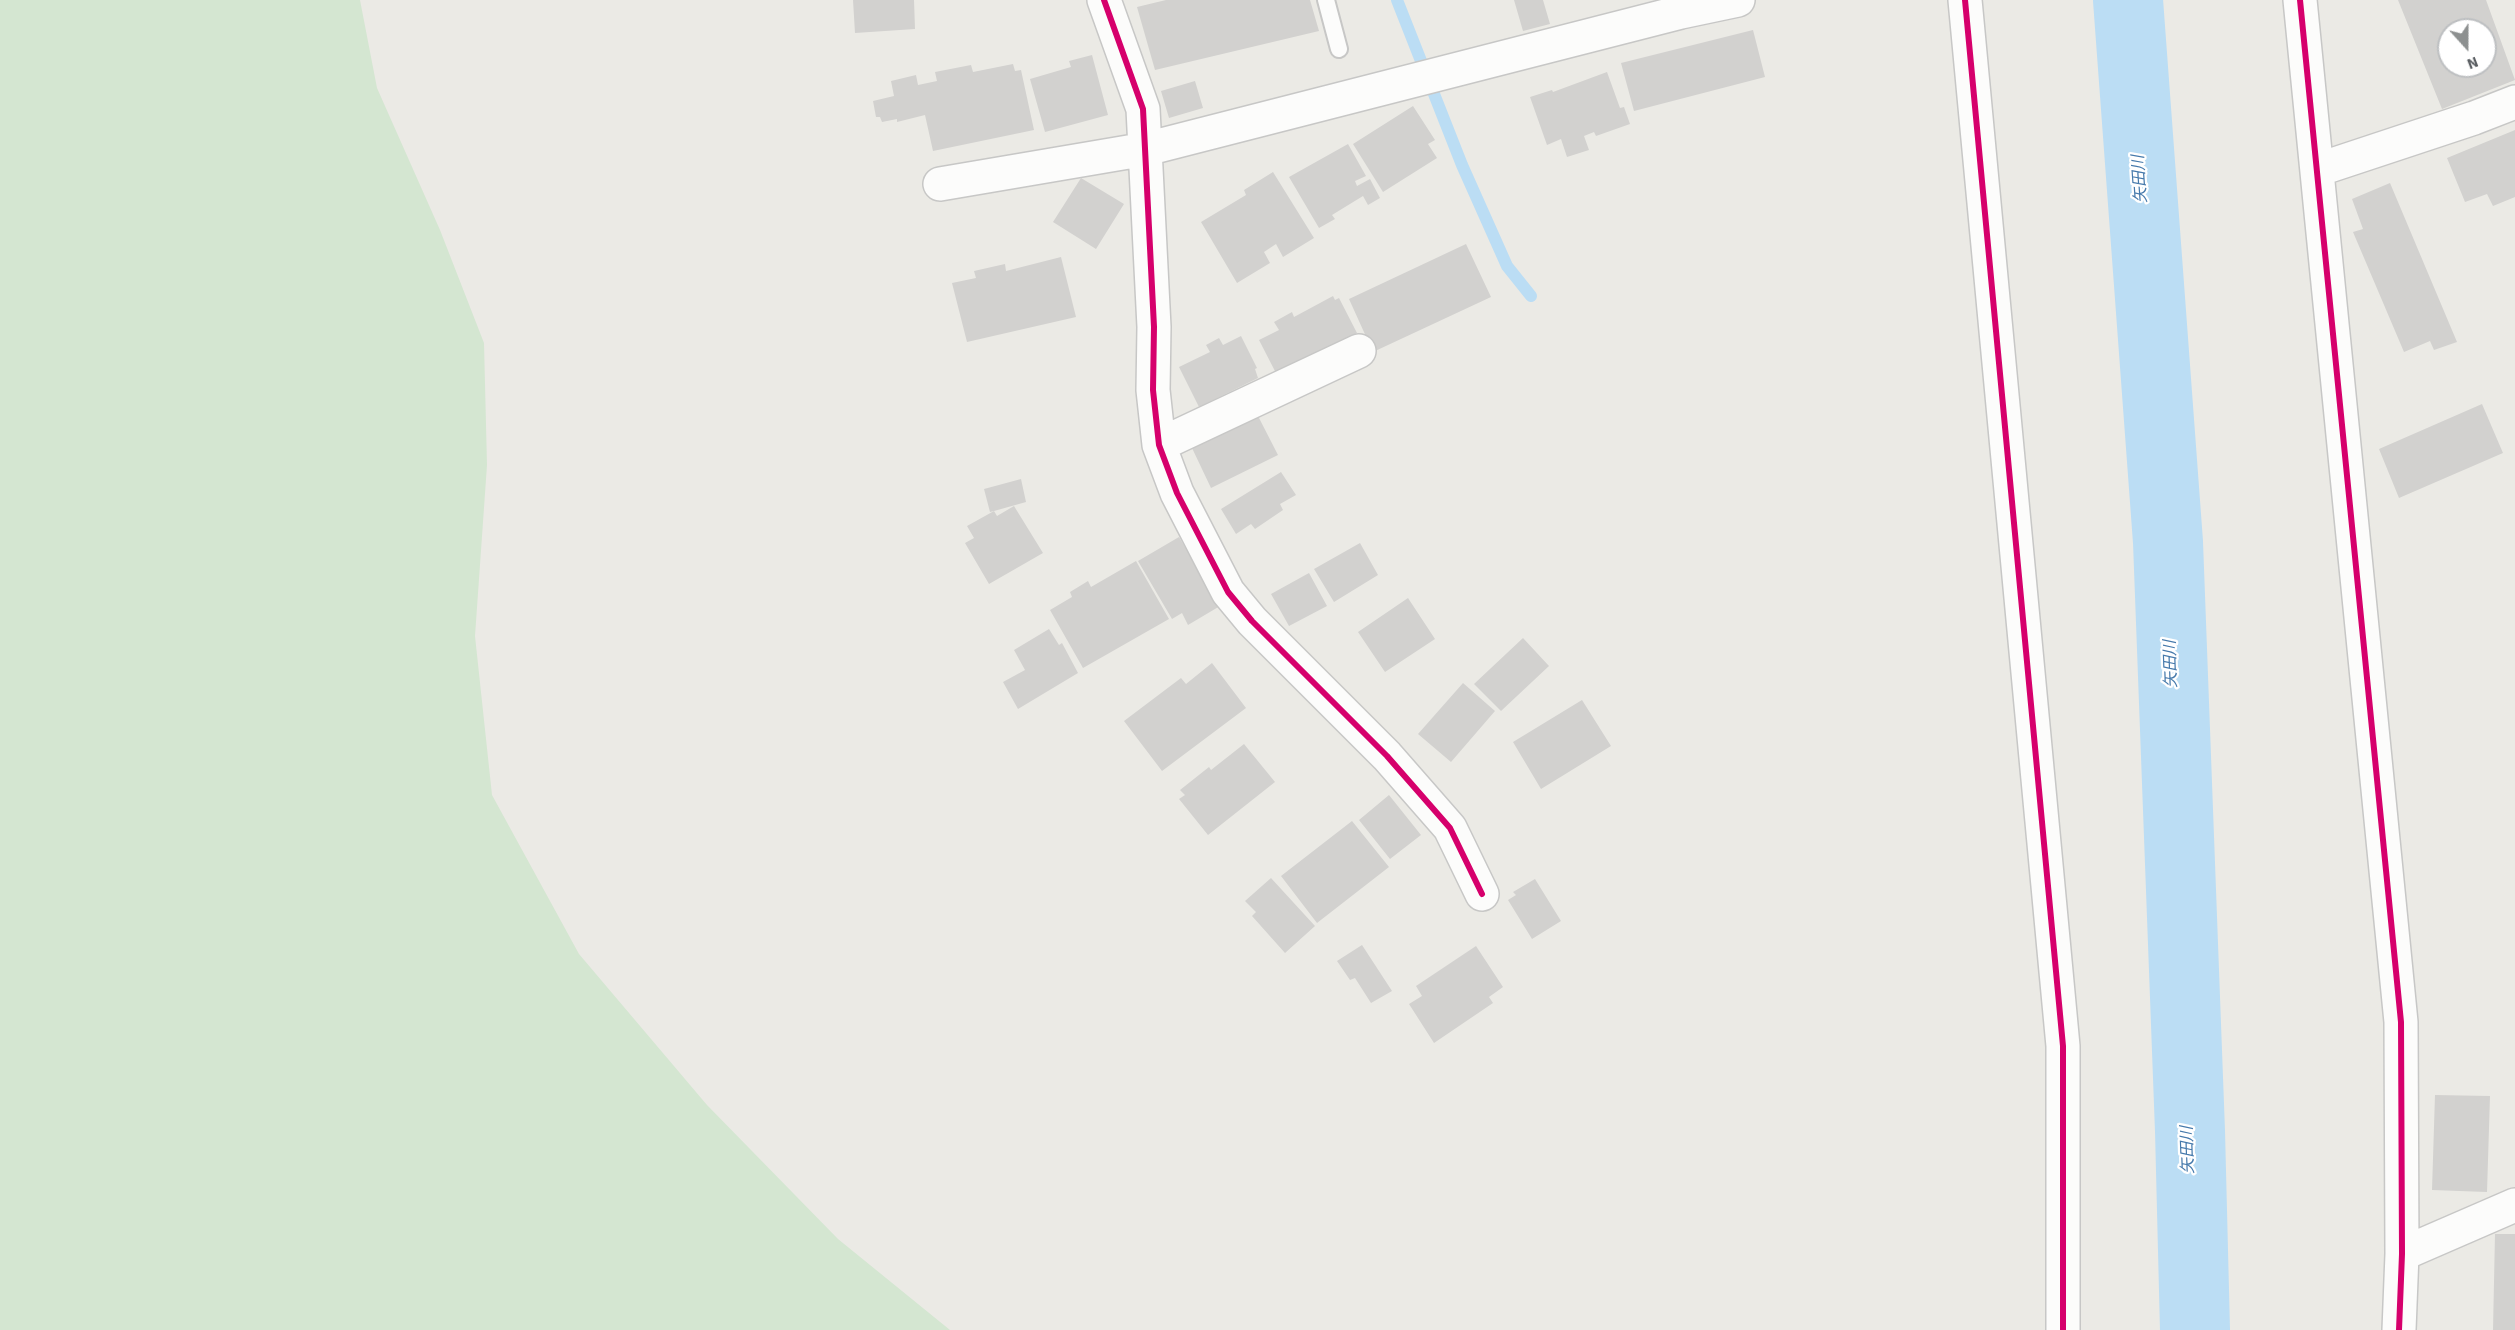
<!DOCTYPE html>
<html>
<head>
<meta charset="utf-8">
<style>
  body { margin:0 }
  #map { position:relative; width:2515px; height:1330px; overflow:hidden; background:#ebeae5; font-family:"Source Sans 3",sans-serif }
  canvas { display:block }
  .north { position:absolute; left:2437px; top:18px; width:60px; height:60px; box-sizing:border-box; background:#fff; border:2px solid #bdbfc1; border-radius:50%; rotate:159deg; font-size:16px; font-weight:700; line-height:24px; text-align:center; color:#5b5f63 }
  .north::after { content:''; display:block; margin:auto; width:21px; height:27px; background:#8d9090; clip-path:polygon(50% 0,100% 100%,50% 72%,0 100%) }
</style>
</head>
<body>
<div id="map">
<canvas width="2515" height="1330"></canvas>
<div class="north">N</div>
</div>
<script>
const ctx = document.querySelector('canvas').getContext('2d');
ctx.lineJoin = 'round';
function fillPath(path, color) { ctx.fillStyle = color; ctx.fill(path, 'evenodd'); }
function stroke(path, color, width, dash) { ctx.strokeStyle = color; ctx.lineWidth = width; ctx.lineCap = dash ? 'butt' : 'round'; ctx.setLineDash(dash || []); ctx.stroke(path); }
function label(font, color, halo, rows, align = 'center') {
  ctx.font = font + ' "Source Sans 3","Noto Sans JP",sans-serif'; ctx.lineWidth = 4.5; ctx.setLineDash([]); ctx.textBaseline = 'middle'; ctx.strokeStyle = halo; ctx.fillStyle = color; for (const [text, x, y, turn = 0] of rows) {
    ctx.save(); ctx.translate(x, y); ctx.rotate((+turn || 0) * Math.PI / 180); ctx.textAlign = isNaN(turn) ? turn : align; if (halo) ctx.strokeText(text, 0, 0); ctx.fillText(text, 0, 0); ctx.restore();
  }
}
const green = new Path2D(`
  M 0,0 L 360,0 L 377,88 L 440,230 L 484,343 L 487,465 L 475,636 L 492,795 L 579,954 L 707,1105 L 838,1239 L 950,1330 L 0,1330 Z`);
const stream = new Path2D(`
  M 1397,0 L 1462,165 L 1507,266 L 1531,296`);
const river = new Path2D(`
  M 2128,0 L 2168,542 L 2190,1131 L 2195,1330`);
const building = new Path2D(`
  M 853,0 L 914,0 L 915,29 L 855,33 Z
  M 1166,0 L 1310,0 L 1319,31 L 1155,70 L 1137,7 Z
  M 1514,0 L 1543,0 L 1550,24 L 1523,31 Z
  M 2398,0 L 2486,0 L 2515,80 L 2442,109 ZM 2449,30 L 2485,30 L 2485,66 L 2449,66 Z
  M 1753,30 L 1765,77 L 1634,111 L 1621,63 Z
  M 1092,55 L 1108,115 L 1045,132 L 1030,79 L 1071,67 L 1069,61 Z
  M 1013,64 L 1015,71 L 1021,70 L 1034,130 L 933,151 L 925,115 L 897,122 L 897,119 L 882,122 L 880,117 L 876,117 L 873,101 L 894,96 L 891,81 L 916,75 L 918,85 L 937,81 L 935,72 L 971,65 L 973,72 Z
  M 1607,72 L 1620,108 L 1624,107 L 1630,124 L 1596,136 L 1594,132 L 1584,136 L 1589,150 L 1567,157 L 1561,139 L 1547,145 L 1530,97 L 1552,90 L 1553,92 Z
  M 1195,81 L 1203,108 L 1169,118 L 1161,91 Z
  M 1413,106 L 1435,140 L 1428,144 L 1437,158 L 1383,192 L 1353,144 Z
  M 2515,130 L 2515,197 L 2493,206 L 2487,194 L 2465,202 L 2447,158 Z
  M 1348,144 L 1366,176 L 1355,181 L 1357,186 L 1370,179 L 1380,198 L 1368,205 L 1363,196 L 1332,215 L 1335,219 L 1319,228 L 1289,177 Z
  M 1273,172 L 1314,238 L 1283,257 L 1276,244 L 1264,252 L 1270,263 L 1237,283 L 1201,222 L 1246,195 L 1244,190 Z
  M 1081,178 L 1124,204 L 1096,249 L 1053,222 Z
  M 2390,183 L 2457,342 L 2434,350 L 2430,341 L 2404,352 L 2353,232 L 2363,229 L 2352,199 Z
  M 1466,244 L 1491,297 L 1373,352 L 1349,299 Z
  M 1061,257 L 1076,317 L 967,342 L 952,283 L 976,278 L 974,271 L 1005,264 L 1006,271 Z
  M 1333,296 L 1335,300 L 1339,298 L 1357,333 L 1277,375 L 1259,340 L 1279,330 L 1274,322 L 1292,312 L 1294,317 Z
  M 1241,336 L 1257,368 L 1255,369 L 1258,378 L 1199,407 L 1179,367 L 1210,352 L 1206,345 L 1219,338 L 1223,345 Z
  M 2482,404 L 2503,453 L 2399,498 L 2379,449 Z
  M 1258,416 L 1278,455 L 1211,488 L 1192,448 Z
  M 1281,472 L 1296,495 L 1280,504 L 1283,510 L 1255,529 L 1251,524 L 1236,534 L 1221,509 Z
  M 1021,479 L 1026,502 L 994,511 L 997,516 L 1014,506 L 1043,553 L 989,584 L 965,543 L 974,538 L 967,526 L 994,511 L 990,512 L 984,489 Z
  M 1179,537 L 1220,606 L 1188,625 L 1182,613 L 1172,619 L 1138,561 Z
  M 1360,543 L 1378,575 L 1334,602 L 1314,569 Z
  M 1136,561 L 1169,619 L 1083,668 L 1050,610 L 1072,597 L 1070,592 L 1088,581 L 1091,587 Z
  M 1309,573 L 1327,606 L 1289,626 L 1271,594 Z
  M 1408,598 L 1435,639 L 1385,672 L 1358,632 Z
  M 1049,629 L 1059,645 L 1062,643 L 1078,673 L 1018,709 L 1003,682 L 1025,670 L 1014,650 Z
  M 1523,638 L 1549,666 L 1501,711 L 1474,684 Z
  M 1212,663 L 1246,708 L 1162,771 L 1124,721 L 1181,678 L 1186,684 Z
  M 1463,683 L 1495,711 L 1451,762 L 1418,734 Z
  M 1582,700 L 1611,746 L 1541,789 L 1513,742 Z
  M 1244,744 L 1275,782 L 1208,835 L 1179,799 L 1185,795 L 1180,790 L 1209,767 L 1211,770 Z
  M 1389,795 L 1421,835 L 1390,859 L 1359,820 Z
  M 1352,821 L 1389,867 L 1317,923 L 1281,876 Z
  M 1271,878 L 1315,926 L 1285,953 L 1252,916 L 1256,912 L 1245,901 Z
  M 1535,879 L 1561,921 L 1532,939 L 1508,900 L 1516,895 L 1513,892 Z
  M 1362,945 L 1392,991 L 1371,1003 L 1355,978 L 1350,980 L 1337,961 Z
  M 1476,946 L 1503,987 L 1489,997 L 1493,1003 L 1434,1043 L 1409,1004 L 1422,996 L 1416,986 Z
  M 2435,1095 L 2490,1096 L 2487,1192 L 2432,1190 Z
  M 2495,1234 L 2515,1234 L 2515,1330 L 2493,1330 Z`);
const lane = new Path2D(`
  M 1326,0 L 1339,49`);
const street = new Path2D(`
  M 1104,0 L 1143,109 L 1154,327 L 1153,390 L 1159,445 L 1177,493 L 1228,592 L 1252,621 L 1387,756 L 1450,828 L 1482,894
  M 1965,0 L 2063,1046 L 2063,1330
  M 2300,0 L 2401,1022 L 2402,1254 L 2399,1330
  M 2317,170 L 2474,118 L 2515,102
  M 940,184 L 1146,149 L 1681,12 L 1738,0
  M 1159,445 L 1359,351
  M 2402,1254 L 2515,1205`);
const cycleway = new Path2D(`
  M 1104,0 L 1143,109 L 1154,327 L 1153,390 L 1159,445 L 1177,493 L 1228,592 L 1252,621 L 1387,756 L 1450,828 L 1482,894
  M 1965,0 L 2063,1046 L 2063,1330
  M 2300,0 L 2401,1022 L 2402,1254 L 2399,1330`);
const waterNames = [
  ["矢田川",2141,179,-94],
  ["矢田川",2172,664,-92],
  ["矢田川",2189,1150,-92]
];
fillPath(green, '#d4e6d1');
stroke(stream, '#bbddf4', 12);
stroke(river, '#bbddf4', 70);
fillPath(building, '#d2d1cf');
stroke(lane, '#c7c7c6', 20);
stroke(street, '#c7c7c6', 36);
stroke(lane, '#fcfcfb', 16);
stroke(street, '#fcfcfb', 33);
stroke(cycleway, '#d6006c', 6);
label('italic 16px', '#4579ab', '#fff', waterNames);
</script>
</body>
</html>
